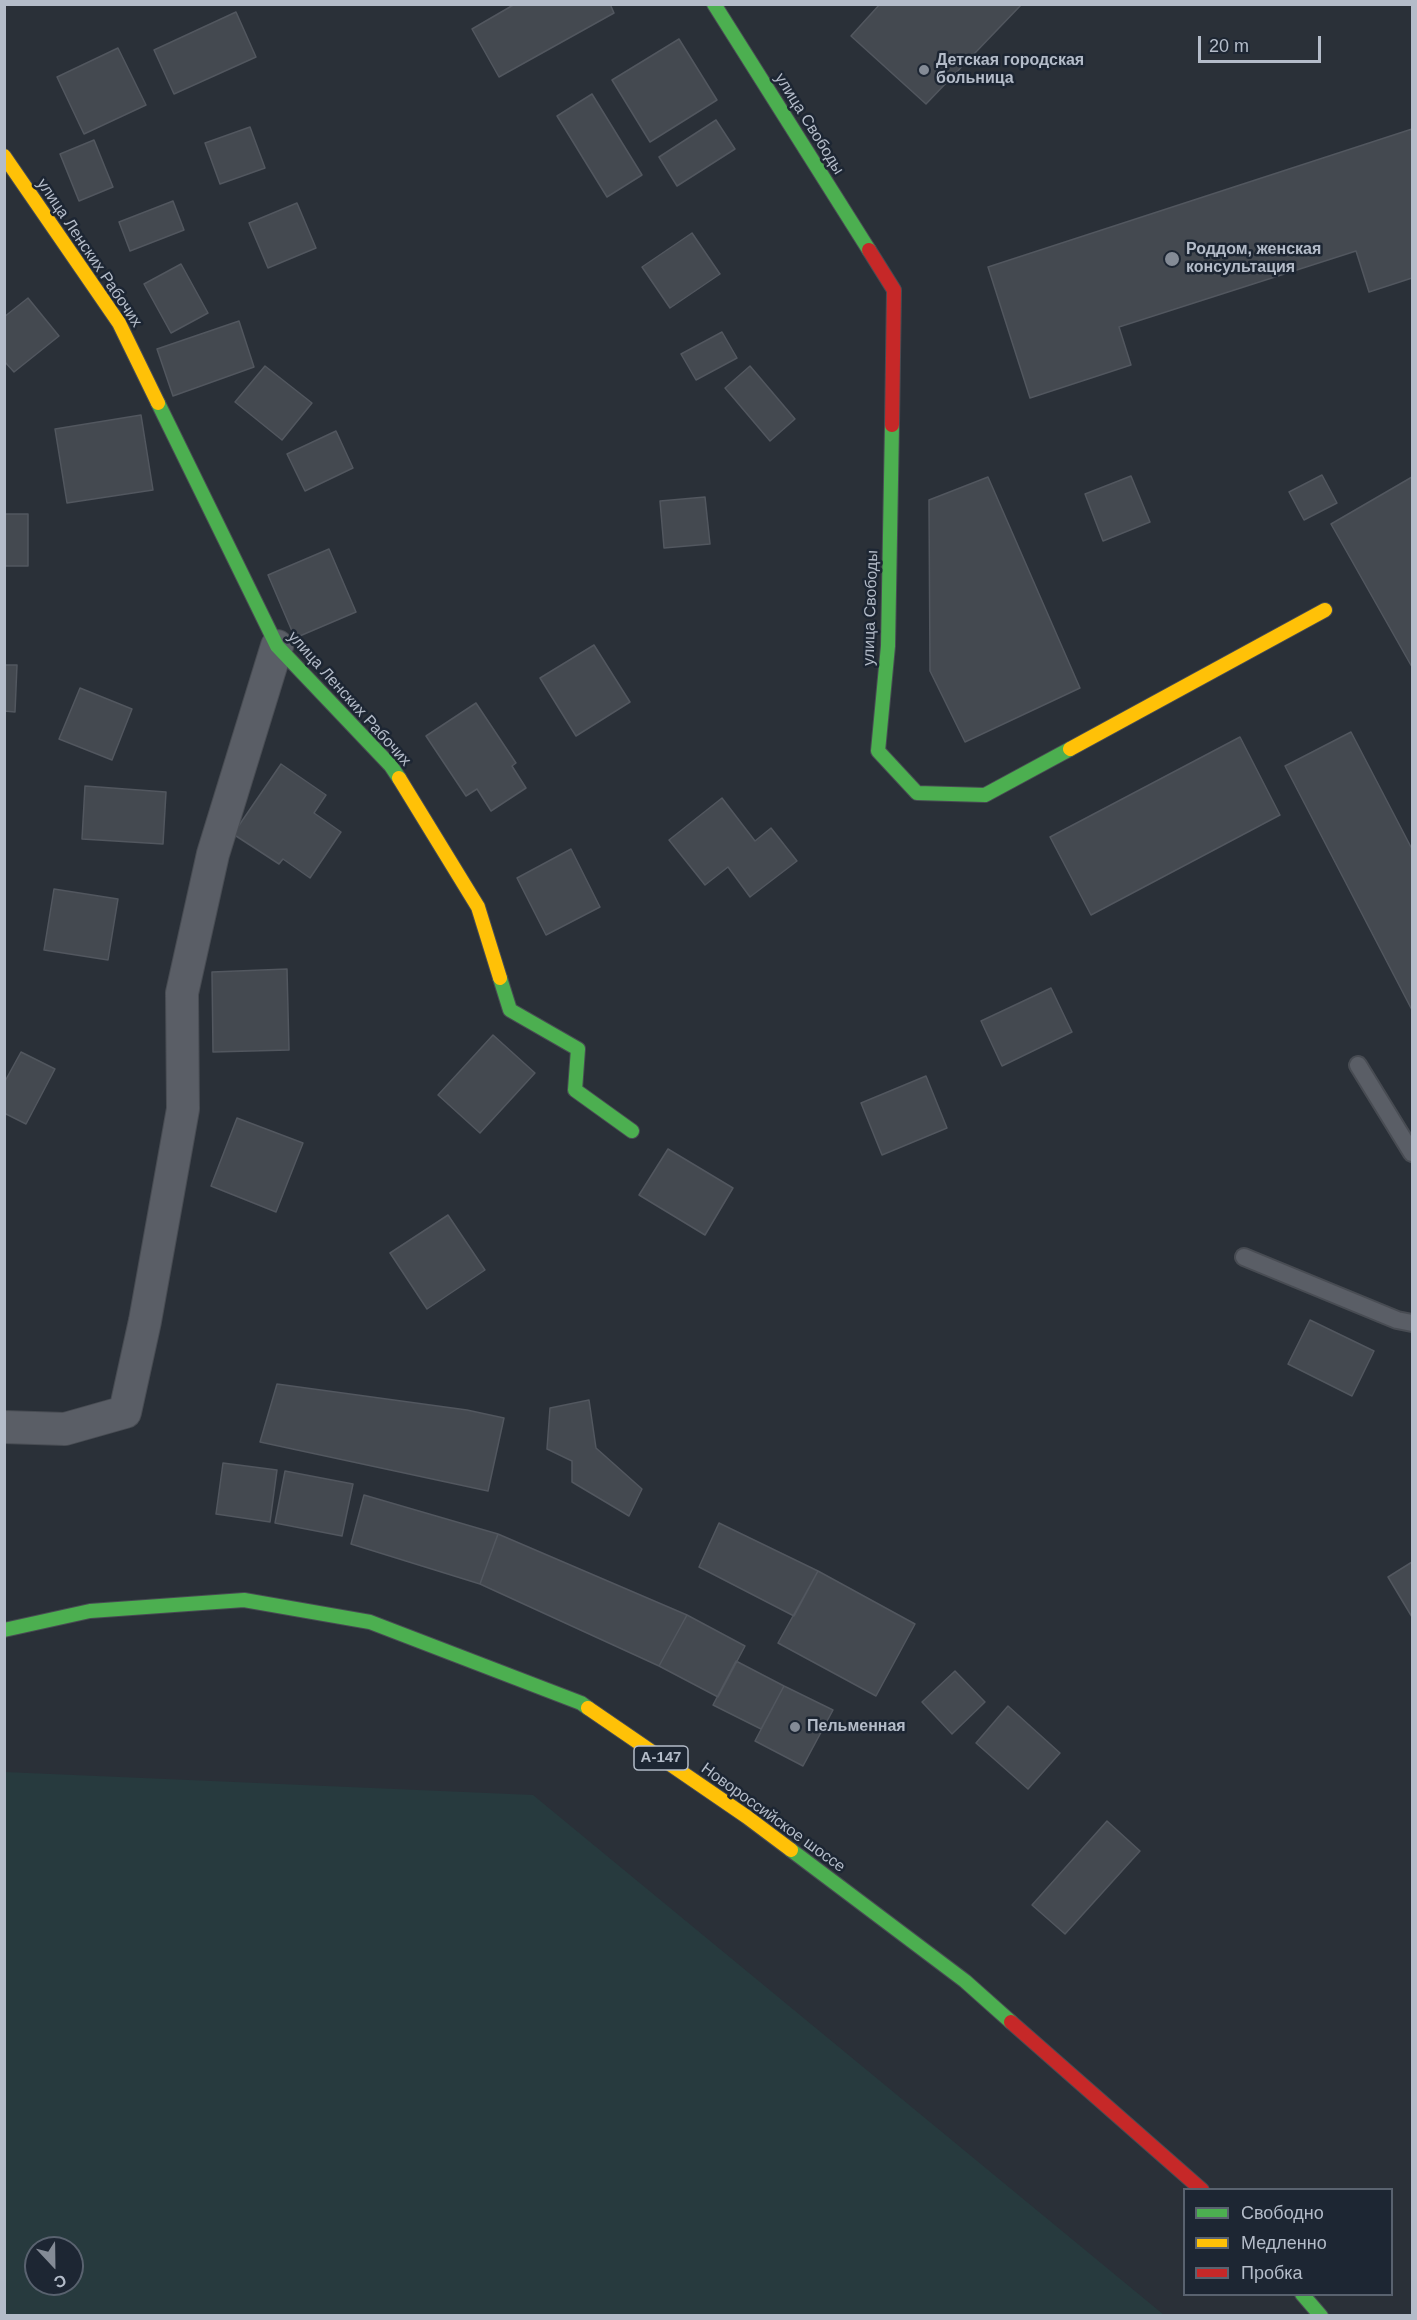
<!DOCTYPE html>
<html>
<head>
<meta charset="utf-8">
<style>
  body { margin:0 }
  #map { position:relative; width:1417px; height:2320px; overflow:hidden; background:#2a3038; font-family:Helvetica,sans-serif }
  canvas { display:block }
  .frame { position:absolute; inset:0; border:6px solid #b4bcc9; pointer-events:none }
  .legend { position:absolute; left:1183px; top:2188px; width:210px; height:108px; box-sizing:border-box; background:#1d2633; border:2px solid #59626f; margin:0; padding:8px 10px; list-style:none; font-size:18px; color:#b4bcc9 }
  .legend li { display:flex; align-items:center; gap:12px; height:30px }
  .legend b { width:30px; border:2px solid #59626f }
  .north { position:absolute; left:24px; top:2236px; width:60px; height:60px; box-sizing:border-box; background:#1d2633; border:2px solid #59626f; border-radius:50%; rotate:158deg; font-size:16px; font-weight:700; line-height:24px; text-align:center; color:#b4bcc9 }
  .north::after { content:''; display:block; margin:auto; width:21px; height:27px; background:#848b96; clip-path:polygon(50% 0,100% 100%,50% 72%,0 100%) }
  .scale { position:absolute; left:1198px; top:36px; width:123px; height:27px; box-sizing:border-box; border:3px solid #b4bcc9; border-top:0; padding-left:8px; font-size:18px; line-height:21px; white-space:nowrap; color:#b4bcc9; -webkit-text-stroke:4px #1d2633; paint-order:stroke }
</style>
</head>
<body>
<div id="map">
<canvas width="1417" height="2320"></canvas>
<div class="frame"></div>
<ul class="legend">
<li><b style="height:8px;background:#4caf50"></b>Свободно</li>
<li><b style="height:8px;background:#ffc107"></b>Медленно</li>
<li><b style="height:8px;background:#c62828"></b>Пробка</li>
</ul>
<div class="north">С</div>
<div class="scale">20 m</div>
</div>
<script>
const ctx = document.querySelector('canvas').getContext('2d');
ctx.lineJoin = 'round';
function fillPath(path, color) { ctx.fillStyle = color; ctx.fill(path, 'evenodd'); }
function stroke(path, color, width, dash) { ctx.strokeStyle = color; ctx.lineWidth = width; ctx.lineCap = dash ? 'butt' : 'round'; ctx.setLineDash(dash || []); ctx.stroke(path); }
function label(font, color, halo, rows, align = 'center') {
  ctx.font = font + ' Helvetica,sans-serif'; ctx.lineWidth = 5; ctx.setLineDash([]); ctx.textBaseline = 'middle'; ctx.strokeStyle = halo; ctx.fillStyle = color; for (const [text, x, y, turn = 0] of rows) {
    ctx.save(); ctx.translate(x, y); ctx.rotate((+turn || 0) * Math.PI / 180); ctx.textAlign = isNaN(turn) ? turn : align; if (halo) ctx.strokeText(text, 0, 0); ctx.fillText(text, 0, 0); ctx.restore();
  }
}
const green = new Path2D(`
  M 5,1772 L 533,1795 L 1164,2315 L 5,2315 ZM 36,2248 L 72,2248 L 72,2284 L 36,2284 Z`);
const building = new Path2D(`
  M 515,4 L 610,4 L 614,13 L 499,77 L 472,29 Z
  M 880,4 L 1022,4 L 926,104 L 851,36 Z
  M 236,12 L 256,57 L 174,94 L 154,50 Z
  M 679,39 L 717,100 L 650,142 L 612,80 Z
  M 118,48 L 146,105 L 84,134 L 57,77 Z
  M 592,94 L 642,175 L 607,197 L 557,116 Z
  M 716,120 L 735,149 L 677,186 L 659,157 Z
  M 250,127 L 265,168 L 220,184 L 205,143 Z
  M 1412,129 L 1412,278 L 1369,292 L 1356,251 L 1119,327 L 1131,365 L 1030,398 L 988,267 Z
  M 94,140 L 113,187 L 79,201 L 60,154 Z
  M 173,201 L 184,230 L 130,251 L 119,222 Z
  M 297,203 L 316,248 L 268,268 L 249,223 Z
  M 692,233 L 720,274 L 670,308 L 642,267 Z
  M 181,264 L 208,313 L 171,333 L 144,284 Z
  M 28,298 L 59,336 L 14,372 L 4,361 L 4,317 Z
  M 239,321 L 254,367 L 173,396 L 157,349 Z
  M 722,332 L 737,358 L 696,380 L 681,354 Z
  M 265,366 L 312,403 L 282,440 L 235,402 Z
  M 750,366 L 795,419 L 770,441 L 725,388 Z
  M 141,415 L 153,490 L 67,503 L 55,429 Z
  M 336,431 L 353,468 L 305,491 L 287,454 Z
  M 1322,475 L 1337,503 L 1304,520 L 1289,492 Z
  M 1131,476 L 1150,522 L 1103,541 L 1085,494 Z
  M 988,477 L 1080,688 L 965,742 L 930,671 L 929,500 Z
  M 1412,477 L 1412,667 L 1331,524 Z
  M 705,497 L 710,544 L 664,548 L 660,501 Z
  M 4,514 L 28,514 L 28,566 L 4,566 Z
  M 329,549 L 356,612 L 295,638 L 268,575 Z
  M 594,645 L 630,702 L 576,736 L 540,678 Z
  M 4,665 L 17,665 L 15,712 L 4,711 Z
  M 80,688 L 132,709 L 112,760 L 59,739 Z
  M 476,703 L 516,763 L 512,766 L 526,788 L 491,811 L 477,789 L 466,796 L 426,736 Z
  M 1351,732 L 1412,849 L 1412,1010 L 1285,766 Z
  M 1240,737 L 1280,815 L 1091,915 L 1050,837 Z
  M 281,764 L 326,795 L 314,813 L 341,832 L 310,878 L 283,859 L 279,864 L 233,834 Z
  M 85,786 L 166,792 L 163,844 L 82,839 Z
  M 722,798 L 755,841 L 771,828 L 797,861 L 750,897 L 728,867 L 705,885 L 669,840 Z
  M 571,849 L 600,907 L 546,935 L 517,878 Z
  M 54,889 L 118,899 L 108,960 L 44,950 Z
  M 287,969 L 289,1050 L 213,1052 L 212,972 Z
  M 1051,988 L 1072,1032 L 1002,1066 L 981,1021 Z
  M 493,1035 L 535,1073 L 480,1133 L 438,1095 Z
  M 21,1052 L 55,1069 L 26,1124 L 4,1113 L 4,1083 Z
  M 926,1076 L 947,1128 L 882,1155 L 861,1103 Z
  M 237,1118 L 303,1143 L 276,1212 L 211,1186 Z
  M 668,1149 L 733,1188 L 705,1235 L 639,1195 Z
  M 448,1215 L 485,1270 L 427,1309 L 390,1253 Z
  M 1310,1320 L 1374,1351 L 1352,1396 L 1288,1364 Z
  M 277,1384 L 467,1410 L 504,1418 L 488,1491 L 260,1442 Z
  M 589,1400 L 596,1448 L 642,1489 L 629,1516 L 572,1482 L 572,1461 L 547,1449 L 550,1408 Z
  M 223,1463 L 277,1470 L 270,1522 L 216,1514 Z
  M 285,1471 L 353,1484 L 342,1536 L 275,1523 Z
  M 364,1495 L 498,1534 L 480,1584 L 351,1544 Z
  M 719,1523 L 818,1571 L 794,1616 L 699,1567 Z
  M 498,1534 L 687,1615 L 659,1666 L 480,1584 Z
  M 1412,1562 L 1412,1617 L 1388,1577 Z
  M 818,1571 L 915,1624 L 876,1696 L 778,1643 Z
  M 687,1615 L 745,1646 L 718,1697 L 659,1666 Z
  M 736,1661 L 784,1686 L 761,1729 L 713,1705 Z
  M 955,1671 L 985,1702 L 952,1734 L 922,1702 Z
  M 784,1686 L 833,1710 L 803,1766 L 755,1741 Z
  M 1008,1706 L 1060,1753 L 1028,1789 L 976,1743 Z
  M 1107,1821 L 1140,1851 L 1065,1934 L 1032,1905 Z`);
const lane = new Path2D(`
  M 1358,1065 L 1412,1153
  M 1244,1257 L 1397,1320 L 1412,1323`);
const street = new Path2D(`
  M 4,1427 L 65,1429 L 125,1412 L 145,1321 L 183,1109 L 182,993 L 213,854 L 277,646`);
const fast = new Path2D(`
  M 714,4 L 869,250
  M 158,403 L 277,646 L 391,766 L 399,778
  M 892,425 L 888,646 L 878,751 L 917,793 L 985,795 L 1070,749
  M 500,978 L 510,1010 L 578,1049 L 575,1090 L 632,1131
  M 4,1630 L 90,1611 L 244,1600 L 370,1622 L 581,1703 L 588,1708
  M 791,1850 L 965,1981 L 1011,2022
  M 1302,2294 L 1321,2316`);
const slow = new Path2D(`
  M 4,156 L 119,323 L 158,403
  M 1070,749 L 1325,610
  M 399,778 L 478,907 L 500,978
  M 588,1708 L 747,1817 L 791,1850`);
const jam = new Path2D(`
  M 869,250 L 894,290 L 892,425
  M 1011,2022 L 1202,2190`);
const markers = [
  [924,70,6,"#848b96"],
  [1172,259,8,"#848b96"],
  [795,1727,6,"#848b96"]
];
const shields = [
  [661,1758,54]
];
const shieldNames = [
  ["А-147",661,1758]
];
const poiNames = [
  ["Детская городская",936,61],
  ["больница",936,79],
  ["Роддом, женская",1186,250],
  ["консультация",1186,268],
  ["Пельменная",807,1727]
];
const streetNames = [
  ["улица Свободы",809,124,58],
  ["улица Ленских Рабочих",89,253,56],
  ["улица Свободы",871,608,-88],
  ["улица Ленских Рабочих",349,699,48],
  ["Новороссийское шоссе",773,1818,36]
];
fillPath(green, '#273a3e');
fillPath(building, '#444950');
stroke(building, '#52575f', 1.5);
stroke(lane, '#484c53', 20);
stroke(street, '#484c53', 34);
stroke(fast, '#484c53', 16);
stroke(slow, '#484c53', 16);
stroke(jam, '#484c53', 16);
stroke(lane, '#5a5e66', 16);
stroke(street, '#5a5e66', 32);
stroke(fast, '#4caf50', 14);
stroke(slow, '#ffc107', 14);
stroke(jam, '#c62828', 14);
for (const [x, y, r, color] of markers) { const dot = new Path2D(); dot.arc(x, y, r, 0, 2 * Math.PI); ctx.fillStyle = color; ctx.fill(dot); stroke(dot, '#1d2633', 2); }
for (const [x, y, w] of shields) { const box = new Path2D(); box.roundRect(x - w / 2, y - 12, w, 24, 4.5); ctx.fillStyle = '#1d2633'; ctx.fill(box); stroke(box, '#b4bcc9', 1.5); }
label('bold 15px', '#b4bcc9', null, shieldNames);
label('bold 16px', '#b4bcc9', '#1d2633', poiNames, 'left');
label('16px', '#b4bcc9', '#1d2633', streetNames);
</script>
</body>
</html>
